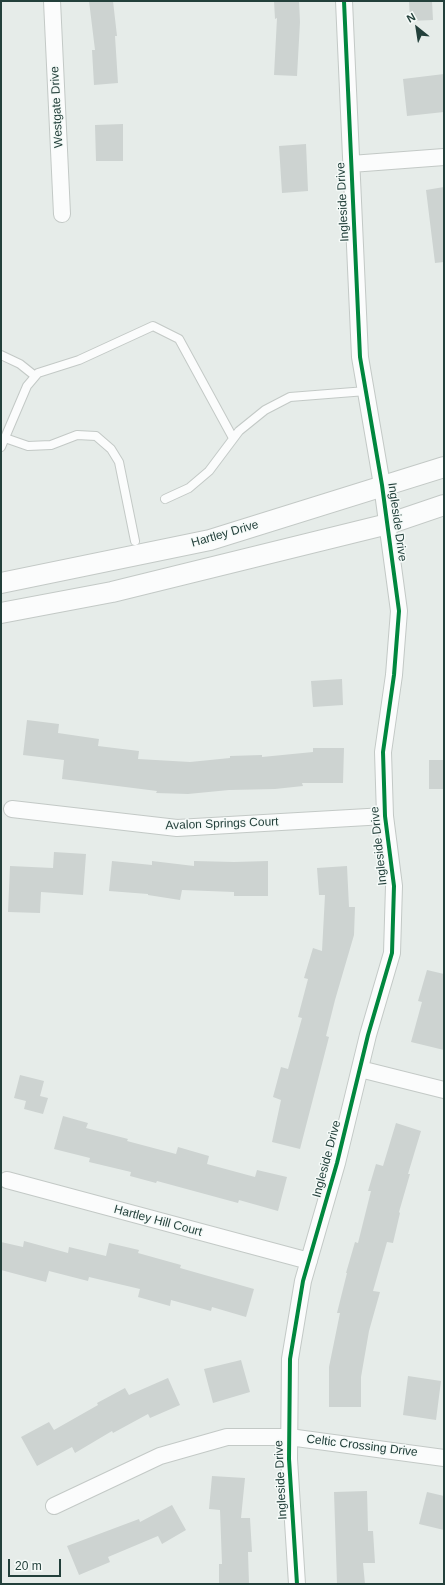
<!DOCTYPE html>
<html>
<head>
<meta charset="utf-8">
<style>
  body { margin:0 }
  #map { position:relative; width:445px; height:1585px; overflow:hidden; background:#e6ece9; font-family:Arial,sans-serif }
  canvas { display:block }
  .frame { position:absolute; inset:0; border:2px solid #23403b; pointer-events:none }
  .north { position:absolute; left:397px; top:8px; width:40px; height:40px; -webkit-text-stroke:3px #f5faf8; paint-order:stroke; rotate:330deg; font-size:11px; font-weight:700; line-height:16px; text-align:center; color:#23403b }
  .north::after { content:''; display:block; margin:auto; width:14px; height:18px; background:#23403b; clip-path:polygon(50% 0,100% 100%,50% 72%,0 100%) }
  .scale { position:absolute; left:8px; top:1559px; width:53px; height:18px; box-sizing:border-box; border:2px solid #23403b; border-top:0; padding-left:5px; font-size:12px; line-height:14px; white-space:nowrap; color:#23403b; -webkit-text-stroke:3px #f5faf8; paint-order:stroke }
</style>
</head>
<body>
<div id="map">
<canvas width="445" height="1585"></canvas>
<div class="frame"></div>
<div class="north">N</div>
<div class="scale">20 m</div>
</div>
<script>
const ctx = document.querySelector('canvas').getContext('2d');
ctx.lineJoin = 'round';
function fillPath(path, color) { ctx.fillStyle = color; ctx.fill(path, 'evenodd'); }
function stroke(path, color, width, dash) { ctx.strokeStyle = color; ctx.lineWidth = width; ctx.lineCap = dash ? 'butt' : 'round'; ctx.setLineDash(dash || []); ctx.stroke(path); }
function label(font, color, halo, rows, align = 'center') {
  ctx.font = font + ' Arial,sans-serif'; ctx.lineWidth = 3; ctx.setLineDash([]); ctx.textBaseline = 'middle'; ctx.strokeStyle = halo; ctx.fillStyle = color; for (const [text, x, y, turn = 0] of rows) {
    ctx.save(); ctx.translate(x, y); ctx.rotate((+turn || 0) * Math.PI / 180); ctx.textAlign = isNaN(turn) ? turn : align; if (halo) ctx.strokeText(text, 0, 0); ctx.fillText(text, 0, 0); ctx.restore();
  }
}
const building = new Path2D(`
  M 89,1 L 113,1 L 117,36 L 115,36 L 118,83 L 94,85 L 92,50 L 95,50 Z
  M 274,1 L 299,1 L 300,22 L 297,76 L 274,75 L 277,18 L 275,19 Z
  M 409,1 L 432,1 L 433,20 L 410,21 Z
  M 444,74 L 444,112 L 407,116 L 403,79 Z
  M 123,124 L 123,161 L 96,161 L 95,125 Z
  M 306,144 L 308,191 L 282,193 L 279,146 Z
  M 444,187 L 444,262 L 435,263 L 426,190 Z
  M 342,679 L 343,705 L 313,707 L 311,681 Z
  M 27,720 L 59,724 L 58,733 L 99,739 L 98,746 L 139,751 L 138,759 L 190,762 L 230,758 L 230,756 L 262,755 L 262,757 L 313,752 L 313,748 L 344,748 L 343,783 L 302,783 L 303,786 L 275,789 L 229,790 L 188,794 L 156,793 L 157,791 L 62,779 L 64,760 L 23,755 Z
  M 429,760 L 444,760 L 444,789 L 429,789 Z
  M 54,852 L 86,854 L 83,895 L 41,892 L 40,913 L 8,912 L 10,866 L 53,868 Z
  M 112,861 L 152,865 L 152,861 L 194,866 L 194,861 L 234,862 L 268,861 L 268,896 L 234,896 L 234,892 L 182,890 L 180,900 L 148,895 L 148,894 L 109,891 Z
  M 347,866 L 349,907 L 355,907 L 354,935 L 335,1000 L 326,1036 L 329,1037 L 300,1149 L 272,1142 L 281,1100 L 273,1097 L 281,1067 L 288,1069 L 302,1018 L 298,1017 L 308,979 L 304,978 L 313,948 L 322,951 L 325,895 L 319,895 L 317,868 Z
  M 427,970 L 444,974 L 444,1050 L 411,1042 L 422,1002 L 418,1001 Z
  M 20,1075 L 44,1081 L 40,1096 L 48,1098 L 43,1114 L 24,1109 L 26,1101 L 14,1098 Z
  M 63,1116 L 88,1123 L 86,1128 L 128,1139 L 127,1141 L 176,1154 L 178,1147 L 209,1156 L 207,1164 L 255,1177 L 257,1170 L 287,1177 L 278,1211 L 239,1200 L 238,1203 L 157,1181 L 156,1183 L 130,1176 L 131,1172 L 89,1162 L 90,1158 L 54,1149 Z
  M 396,1123 L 421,1131 L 408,1174 L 410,1174 L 399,1212 L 400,1213 L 393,1243 L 387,1242 L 373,1291 L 380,1292 L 369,1331 L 361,1377 L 361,1407 L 329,1407 L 329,1367 L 340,1313 L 337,1313 L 347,1273 L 346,1273 L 355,1242 L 358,1243 L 371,1191 L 368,1191 L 376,1164 L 383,1166 Z
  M 24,1241 L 68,1253 L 69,1247 L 106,1256 L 109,1243 L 139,1250 L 138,1253 L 181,1265 L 180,1268 L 254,1289 L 246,1317 L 212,1307 L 211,1311 L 171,1300 L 170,1306 L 138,1297 L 140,1289 L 89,1277 L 88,1281 L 49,1271 L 46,1282 L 1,1270 L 1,1242 L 23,1247 Z
  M 241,1360 L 250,1392 L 213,1403 L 204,1369 Z
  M 408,1376 L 441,1381 L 436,1420 L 403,1415 Z
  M 168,1378 L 180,1405 L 150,1418 L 148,1414 L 113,1433 L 112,1431 L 75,1453 L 72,1447 L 37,1466 L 21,1437 L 49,1422 L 54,1430 L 98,1405 L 97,1403 L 125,1388 L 129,1395 Z
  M 212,1476 L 245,1478 L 241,1518 L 250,1518 L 252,1552 L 248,1552 L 249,1584 L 219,1584 L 219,1564 L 222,1564 L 220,1510 L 209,1509 Z
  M 367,1491 L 368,1531 L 373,1531 L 375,1563 L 363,1563 L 365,1584 L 337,1584 L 334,1492 Z
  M 427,1492 L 444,1496 L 444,1530 L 419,1524 Z
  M 172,1505 L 186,1530 L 162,1544 L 158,1536 L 108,1557 L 110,1562 L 79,1575 L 67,1546 L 139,1519 L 140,1522 Z`);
const service = new Path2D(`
  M 1,355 L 20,364 L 35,376
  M 5,438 L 28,446 L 51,445 L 77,435 L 96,436 L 111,449 L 119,462 L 135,541
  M 1,447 L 27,386 L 38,373 L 79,360 L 153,326 L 179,339 L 233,438
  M 165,499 L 189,488 L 209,471 L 239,431 L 265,410 L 290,397 L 366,391`);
const minor = new Path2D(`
  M 52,1 L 62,214
  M 351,164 L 444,157
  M 12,809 L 177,828 L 385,816
  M 360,1069 L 444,1090
  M 7,1180 L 309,1261
  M 54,1506 L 160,1456 L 227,1437 L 289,1437 L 444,1458
  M 297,1584 L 289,1459 L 290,1359 L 303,1281 L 337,1163 L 368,1035 L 392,953 L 394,886 L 385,816 L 383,752 L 394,675 L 399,611 L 382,485 L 360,357 L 344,1`);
const tertiary = new Path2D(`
  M 1,583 L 210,540 L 444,467
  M 1,613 L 112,592 L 388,524 L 444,505`);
const cycleway = new Path2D(`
  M 297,1584 L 289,1459 L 290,1359 L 303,1281 L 337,1163 L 368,1035 L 392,953 L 394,886 L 385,816 L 383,752 L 394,675 L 399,611 L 382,485 L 360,357 L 344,1`);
const streetNames = [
  ["Westgate Drive",57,107,-93],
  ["Ingleside Drive",343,202,-93],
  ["Ingleside Drive",397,522,82],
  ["Hartley Drive",225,534,-16],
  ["Avalon Springs Court",222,824,-2],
  ["Ingleside Drive",379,846,-96],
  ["Ingleside Drive",327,1159,-75],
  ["Hartley Hill Court",158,1221,15],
  ["Celtic Crossing Drive",362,1446,7],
  ["Ingleside Drive",281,1480,-93]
];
fillPath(building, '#cdd3d1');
stroke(service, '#c3c9c6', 10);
stroke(minor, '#c3c9c6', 18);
stroke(tertiary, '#c3c9c6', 22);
stroke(service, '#fbfcfc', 8);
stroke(minor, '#fbfcfc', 16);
stroke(tertiary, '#fbfcfc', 20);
stroke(cycleway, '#00873e', 4);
label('12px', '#23403b', '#f5faf8', streetNames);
</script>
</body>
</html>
